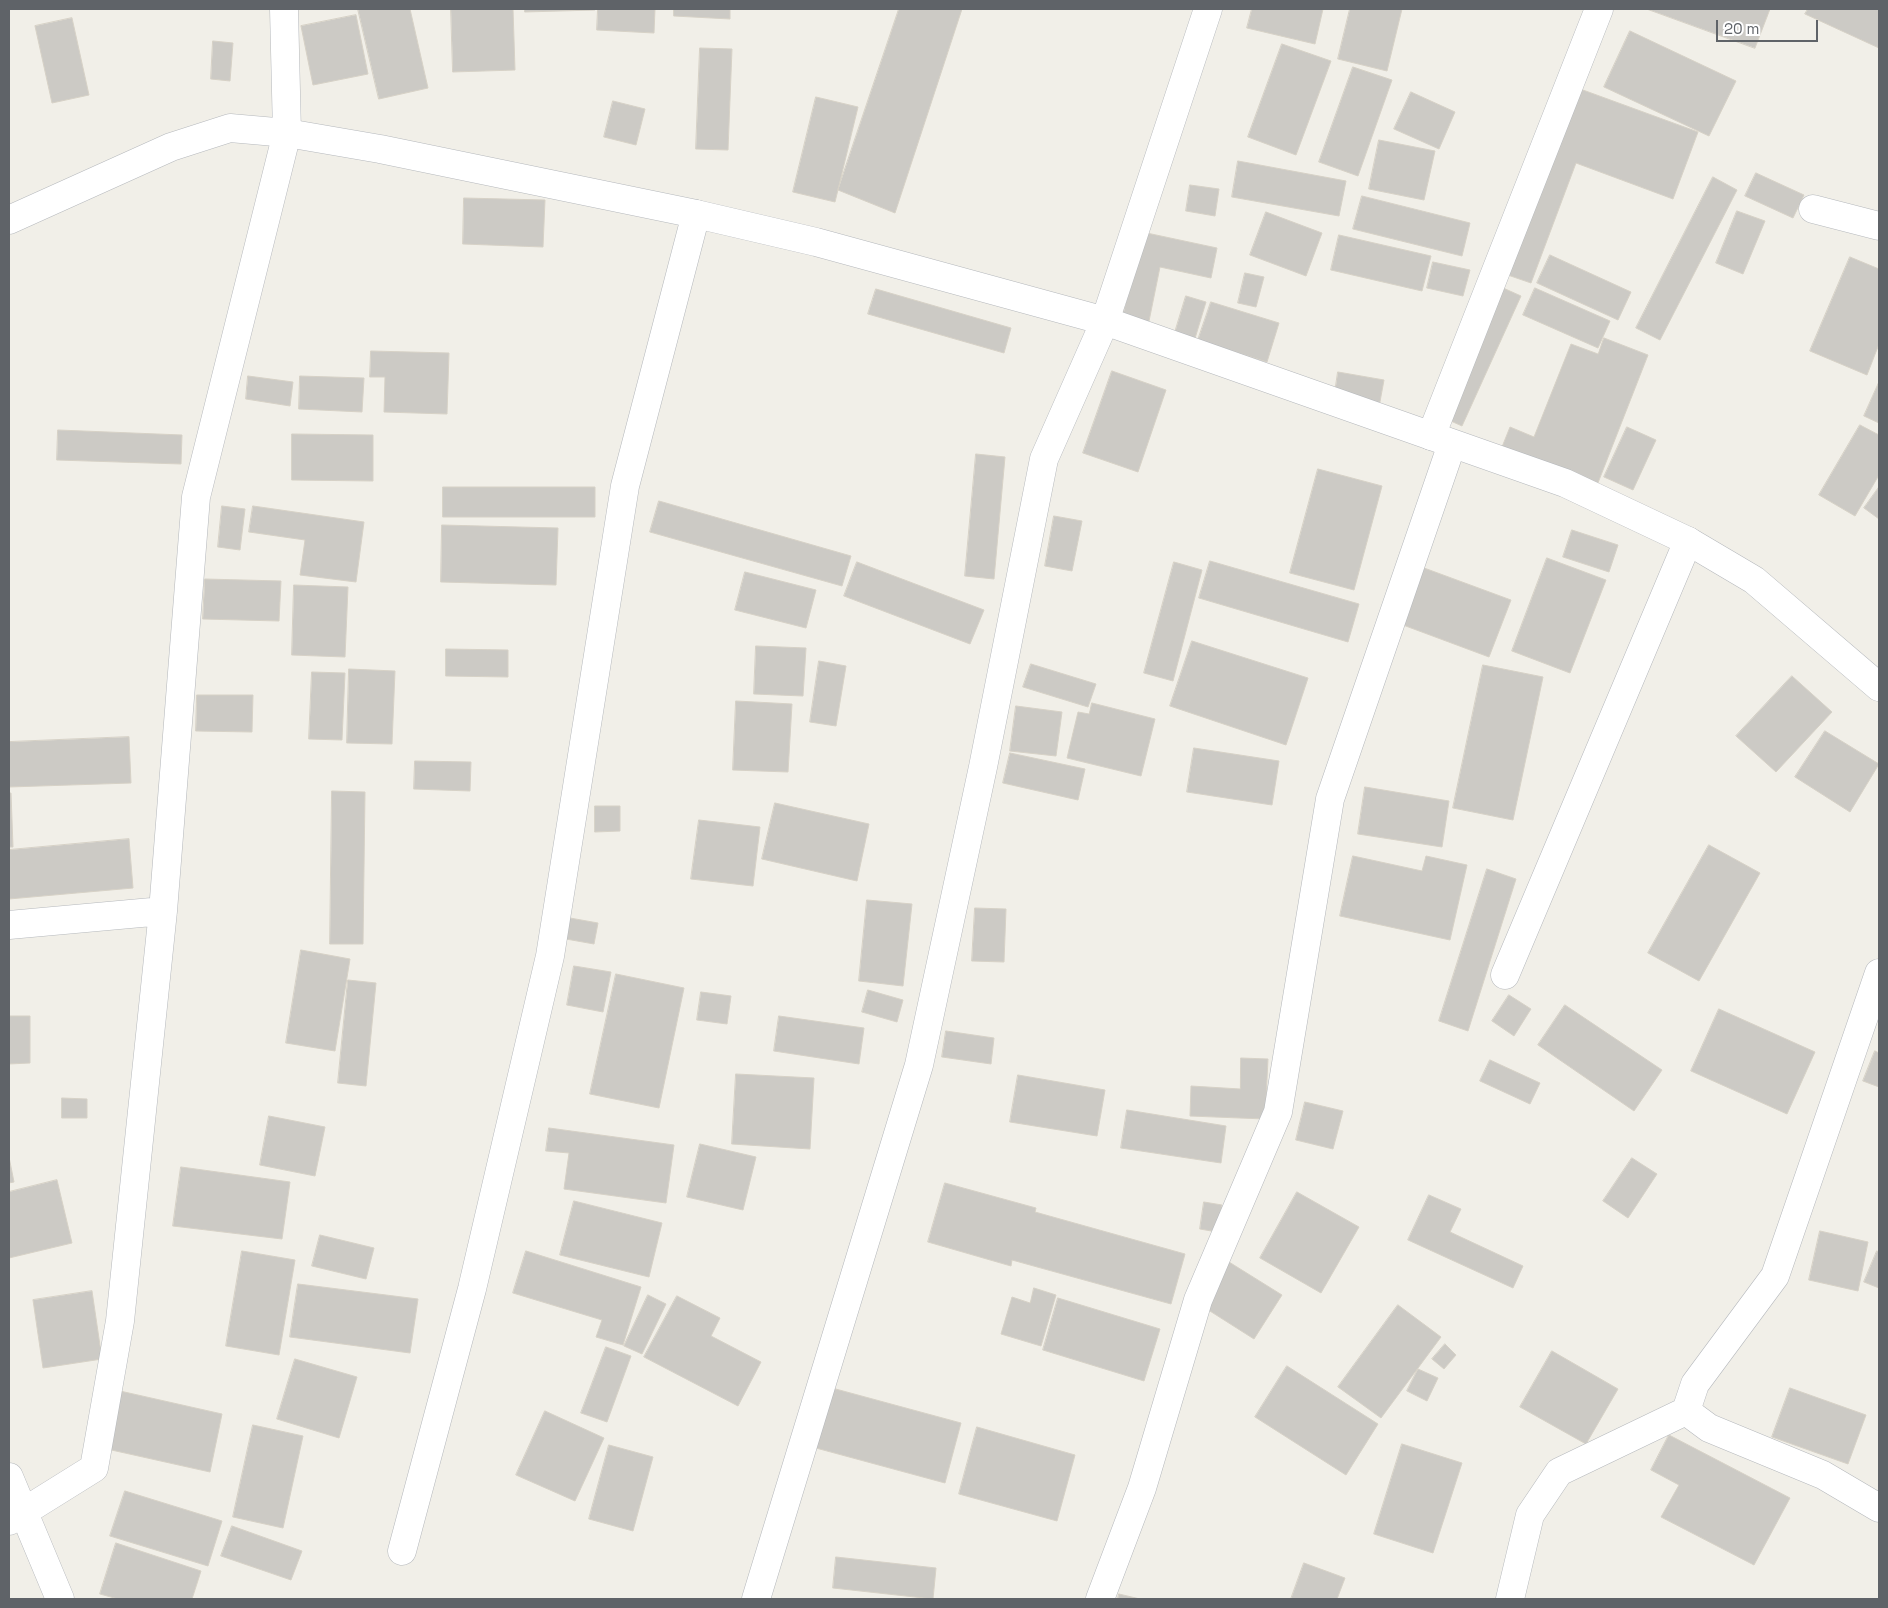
<!DOCTYPE html>
<html>
<head>
<meta charset="utf-8">
<style>
  body { margin:0 }
  #map { position:relative; width:1888px; height:1608px; overflow:hidden; background:#f1efe8; font-family:"Space Grotesk",sans-serif }
  canvas { display:block }
  .frame { position:absolute; inset:0; border:10px solid #5f6368; pointer-events:none }
  .scale { position:absolute; left:1716px; top:20px; width:102px; height:22px; box-sizing:border-box; border:2px solid #5f6368; border-top:0; padding-left:6px; font-size:15px; line-height:18px; white-space:nowrap; color:#5f6368; -webkit-text-stroke:4px #fff; paint-order:stroke }
</style>
</head>
<body>
<div id="map">
<canvas width="1888" height="1608"></canvas>
<div class="frame"></div>
<div class="scale">20 m</div>
</div>
<script>
const ctx = document.querySelector('canvas').getContext('2d');
ctx.lineJoin = 'round';
function fillPath(path, color) { ctx.fillStyle = color; ctx.fill(path, 'evenodd'); }
function stroke(path, color, width, dash) { ctx.strokeStyle = color; ctx.lineWidth = width; ctx.lineCap = dash ? 'butt' : 'round'; ctx.setLineDash(dash || []); ctx.stroke(path); }
const building = new Path2D(`
  M 358,9 L 410,9 L 428,88 L 379,99 Z
  M 451,9 L 513,9 L 515,70 L 453,72 Z
  M 525,9 L 595,9 L 595,10 L 525,12 Z
  M 598,9 L 655,9 L 654,33 L 597,30 Z
  M 674,9 L 730,9 L 730,19 L 674,16 Z
  M 899,9 L 962,9 L 895,213 L 838,190 Z
  M 1252,9 L 1323,9 L 1315,44 L 1247,28 Z
  M 1350,9 L 1402,9 L 1387,71 L 1338,59 Z
  M 1647,9 L 1770,9 L 1755,48 Z
  M 1808,9 L 1879,9 L 1879,48 L 1805,14 Z
  M 356,15 L 368,74 L 313,85 L 301,26 Z
  M 72,18 L 89,95 L 52,103 L 35,26 Z
  M 1630,31 L 1736,81 L 1709,136 L 1604,87 Z
  M 213,41 L 233,43 L 230,81 L 211,79 Z
  M 1282,44 L 1331,61 L 1296,155 L 1248,137 Z
  M 700,48 L 732,49 L 728,150 L 696,149 Z
  M 1353,67 L 1392,80 L 1358,176 L 1319,162 Z
  M 1572,86 L 1698,132 L 1673,199 L 1576,163 L 1531,283 L 1502,273 Z
  M 1411,92 L 1455,112 L 1439,149 L 1394,129 Z
  M 816,97 L 858,107 L 835,202 L 793,192 Z
  M 613,101 L 645,109 L 636,145 L 604,137 Z
  M 1379,140 L 1435,151 L 1424,200 L 1369,189 Z
  M 1238,161 L 1346,181 L 1339,216 L 1232,197 Z
  M 1756,173 L 1804,195 L 1793,218 L 1745,196 Z
  M 1713,177 L 1737,190 L 1660,340 L 1636,328 Z
  M 1190,185 L 1219,189 L 1215,216 L 1186,211 Z
  M 1362,196 L 1470,223 L 1462,256 L 1353,229 Z
  M 464,198 L 545,200 L 543,247 L 463,244 Z
  M 1737,211 L 1765,221 L 1743,274 L 1716,263 Z
  M 1266,212 L 1322,233 L 1306,276 L 1250,255 Z
  M 1142,232 L 1217,248 L 1211,278 L 1160,267 L 1148,326 L 1122,320 Z
  M 1339,235 L 1431,256 L 1422,291 L 1331,270 Z
  M 1550,255 L 1631,292 L 1618,320 L 1537,283 Z
  M 1850,257 L 1879,269 L 1879,344 L 1867,375 L 1810,351 Z
  M 1433,262 L 1470,270 L 1463,296 L 1427,288 Z
  M 1245,273 L 1264,277 L 1256,307 L 1238,303 Z
  M 1492,283 L 1521,296 L 1462,426 L 1433,413 Z
  M 1535,288 L 1610,321 L 1598,348 L 1523,315 Z
  M 876,289 L 1011,328 L 1004,353 L 868,314 Z
  M 1186,296 L 1206,302 L 1193,345 L 1173,339 Z
  M 1211,302 L 1279,323 L 1267,362 L 1198,340 Z
  M 1604,338 L 1648,355 L 1594,493 L 1498,457 L 1510,427 L 1534,437 L 1571,344 L 1598,354 Z
  M 371,351 L 449,353 L 447,414 L 384,412 L 385,377 L 370,377 Z
  M 1112,371 L 1166,390 L 1138,472 L 1083,453 Z
  M 1338,372 L 1384,380 L 1379,407 L 1334,399 Z
  M 248,376 L 293,382 L 290,406 L 246,399 Z
  M 300,376 L 364,378 L 362,412 L 299,409 Z
  M 1879,382 L 1879,423 L 1864,416 Z
  M 1860,425 L 1879,435 L 1879,475 L 1855,516 L 1819,495 Z
  M 1627,427 L 1656,440 L 1633,490 L 1604,477 Z
  M 58,430 L 182,435 L 181,464 L 57,460 Z
  M 292,434 L 373,435 L 373,481 L 292,480 Z
  M 976,454 L 1005,457 L 994,579 L 965,576 Z
  M 1318,469 L 1382,486 L 1354,590 L 1290,573 Z
  M 443,487 L 595,487 L 595,517 L 443,517 Z
  M 1879,487 L 1879,519 L 1864,508 Z
  M 659,501 L 851,556 L 842,586 L 650,532 Z
  M 222,506 L 245,509 L 240,550 L 218,547 Z
  M 253,506 L 364,522 L 356,582 L 300,575 L 305,540 L 249,532 Z
  M 1054,516 L 1082,521 L 1072,571 L 1045,566 Z
  M 442,525 L 558,528 L 556,585 L 441,582 Z
  M 1572,530 L 1618,545 L 1609,572 L 1563,557 Z
  M 1547,558 L 1606,580 L 1570,673 L 1512,651 Z
  M 1210,561 L 1359,604 L 1348,642 L 1199,598 Z
  M 857,562 L 984,610 L 970,644 L 844,596 Z
  M 1174,562 L 1202,570 L 1173,681 L 1144,673 Z
  M 1416,565 L 1511,600 L 1489,657 L 1395,622 Z
  M 745,572 L 816,590 L 806,628 L 735,610 Z
  M 205,579 L 281,581 L 279,621 L 203,619 Z
  M 294,585 L 348,587 L 345,657 L 292,655 Z
  M 1192,641 L 1308,678 L 1286,745 L 1170,706 Z
  M 756,646 L 806,648 L 803,696 L 754,694 Z
  M 446,649 L 508,650 L 508,677 L 446,676 Z
  M 819,661 L 846,666 L 836,726 L 810,722 Z
  M 1031,664 L 1096,684 L 1088,707 L 1023,687 Z
  M 1483,665 L 1543,677 L 1513,820 L 1453,808 Z
  M 349,669 L 395,671 L 392,744 L 347,743 Z
  M 312,672 L 345,673 L 342,740 L 309,739 Z
  M 1792,676 L 1832,712 L 1776,772 L 1736,736 Z
  M 197,695 L 253,695 L 252,732 L 196,731 Z
  M 736,701 L 792,704 L 788,772 L 733,770 Z
  M 1092,703 L 1155,719 L 1141,776 L 1067,758 L 1078,712 L 1089,714 Z
  M 1016,706 L 1062,712 L 1056,756 L 1010,751 Z
  M 1825,731 L 1879,764 L 1850,812 L 1795,777 Z
  M 129,737 L 131,783 L 9,787 L 9,742 Z
  M 1194,748 L 1279,761 L 1272,805 L 1187,792 Z
  M 1010,753 L 1085,769 L 1078,800 L 1003,783 Z
  M 415,761 L 471,762 L 470,791 L 414,789 Z
  M 1365,787 L 1449,801 L 1442,847 L 1358,834 Z
  M 332,791 L 365,792 L 363,944 L 330,944 Z
  M 9,793 L 11,793 L 13,847 L 9,847 Z
  M 775,803 L 869,824 L 857,881 L 762,859 Z
  M 595,806 L 620,806 L 620,831 L 595,832 Z
  M 699,820 L 760,827 L 753,886 L 691,879 Z
  M 129,839 L 133,888 L 9,899 L 9,850 Z
  M 1709,845 L 1760,873 L 1699,981 L 1648,953 Z
  M 1353,856 L 1422,871 L 1426,856 L 1467,865 L 1450,940 L 1340,916 Z
  M 1487,869 L 1516,879 L 1468,1031 L 1439,1021 Z
  M 867,900 L 912,904 L 903,986 L 859,981 Z
  M 975,908 L 1006,909 L 1004,962 L 972,961 Z
  M 570,918 L 598,923 L 594,944 L 566,939 Z
  M 301,950 L 350,959 L 335,1051 L 286,1043 Z
  M 574,966 L 611,972 L 603,1012 L 567,1005 Z
  M 616,974 L 684,988 L 659,1108 L 590,1094 Z
  M 348,980 L 376,983 L 366,1086 L 338,1083 Z
  M 868,990 L 903,1000 L 897,1022 L 862,1012 Z
  M 701,992 L 731,996 L 727,1024 L 697,1020 Z
  M 1509,995 L 1531,1009 L 1514,1036 L 1492,1021 Z
  M 1565,1005 L 1662,1070 L 1634,1111 L 1538,1045 Z
  M 1719,1009 L 1815,1052 L 1787,1114 L 1691,1071 Z
  M 9,1016 L 30,1016 L 30,1063 L 9,1064 Z
  M 779,1016 L 864,1028 L 859,1064 L 774,1051 Z
  M 946,1031 L 994,1038 L 991,1064 L 942,1057 Z
  M 1875,1051 L 1879,1053 L 1879,1087 L 1863,1081 Z
  M 1241,1058 L 1268,1059 L 1265,1119 L 1190,1116 L 1191,1086 L 1240,1089 Z
  M 1490,1060 L 1540,1083 L 1530,1104 L 1480,1081 Z
  M 736,1074 L 814,1078 L 810,1149 L 732,1144 Z
  M 1018,1075 L 1105,1090 L 1097,1136 L 1010,1122 Z
  M 62,1098 L 87,1099 L 87,1118 L 62,1118 Z
  M 1305,1102 L 1343,1111 L 1333,1149 L 1296,1140 Z
  M 1127,1110 L 1226,1126 L 1221,1163 L 1121,1148 Z
  M 269,1116 L 325,1127 L 315,1176 L 260,1165 Z
  M 549,1128 L 674,1145 L 666,1203 L 564,1189 L 569,1153 L 546,1151 Z
  M 700,1144 L 756,1157 L 743,1210 L 687,1197 Z
  M 9,1157 L 14,1182 L 9,1183 Z
  M 1632,1158 L 1657,1174 L 1628,1218 L 1603,1201 Z
  M 181,1167 L 290,1182 L 282,1239 L 173,1226 Z
  M 57,1180 L 72,1243 L 9,1258 L 9,1192 Z
  M 945,1183 L 1036,1208 L 1035,1212 L 1185,1254 L 1171,1304 L 1012,1260 L 1011,1266 L 928,1242 Z
  M 1297,1192 L 1359,1227 L 1321,1293 L 1260,1258 Z
  M 1429,1195 L 1461,1209 L 1450,1232 L 1523,1266 L 1513,1288 L 1408,1240 Z
  M 574,1201 L 662,1223 L 649,1277 L 560,1255 Z
  M 1204,1202 L 1222,1205 L 1217,1232 L 1200,1229 Z
  M 1820,1231 L 1868,1242 L 1858,1291 L 1809,1280 Z
  M 320,1235 L 374,1248 L 366,1279 L 312,1266 Z
  M 242,1251 L 295,1260 L 279,1355 L 226,1346 Z
  M 526,1251 L 641,1287 L 623,1345 L 596,1337 L 602,1320 L 513,1293 Z
  M 1877,1251 L 1879,1252 L 1879,1288 L 1864,1282 Z
  M 1229,1262 L 1282,1295 L 1254,1339 L 1202,1306 Z
  M 298,1284 L 418,1299 L 410,1353 L 290,1337 Z
  M 1034,1288 L 1056,1295 L 1041,1346 L 1001,1334 L 1012,1297 L 1030,1303 Z
  M 92,1291 L 102,1359 L 43,1368 L 33,1300 Z
  M 648,1295 L 666,1304 L 642,1354 L 624,1346 Z
  M 677,1296 L 720,1318 L 711,1336 L 761,1362 L 738,1406 L 644,1357 Z
  M 1058,1298 L 1160,1329 L 1144,1381 L 1043,1350 Z
  M 1398,1305 L 1441,1337 L 1381,1418 L 1338,1387 Z
  M 1445,1344 L 1456,1355 L 1444,1369 L 1432,1359 Z
  M 606,1347 L 631,1356 L 607,1422 L 581,1413 Z
  M 1552,1351 L 1618,1389 L 1586,1444 L 1520,1407 Z
  M 295,1359 L 357,1377 L 339,1438 L 277,1419 Z
  M 1287,1366 L 1378,1424 L 1346,1475 L 1255,1417 Z
  M 1418,1369 L 1438,1378 L 1427,1401 L 1407,1391 Z
  M 832,1388 L 961,1423 L 945,1483 L 816,1448 Z
  M 1790,1388 L 1866,1415 L 1848,1464 L 1772,1437 Z
  M 120,1391 L 222,1414 L 210,1472 L 107,1449 Z
  M 545,1411 L 604,1438 L 575,1501 L 516,1475 Z
  M 253,1425 L 303,1436 L 283,1528 L 233,1517 Z
  M 977,1427 L 1075,1455 L 1057,1521 L 959,1494 Z
  M 1669,1435 L 1790,1498 L 1754,1565 L 1661,1517 L 1679,1485 L 1651,1470 Z
  M 1402,1444 L 1462,1463 L 1433,1553 L 1374,1534 Z
  M 609,1445 L 653,1457 L 633,1531 L 589,1519 Z
  M 125,1491 L 222,1521 L 208,1566 L 110,1536 Z
  M 232,1526 L 302,1551 L 291,1580 L 221,1556 Z
  M 116,1543 L 201,1571 L 192,1599 L 118,1599 L 100,1594 Z
  M 836,1557 L 936,1568 L 933,1599 L 833,1588 Z
  M 1304,1563 L 1345,1578 L 1337,1599 L 1291,1599 Z
  M 1119,1594 L 1140,1599 L 1118,1599 Z`);
const minor = new Path2D(`
  M 1813,209 L 1879,226
  M 1431,436 L 1599,9
  M 9,925 L 163,911
  M 1879,973 L 1775,1276 L 1695,1384 L 1686,1411 L 1709,1428 L 1823,1475 L 1879,1508
  M 1505,975 L 1688,541
  M 9,1477 L 60,1599
  M 9,1521 L 94,1468 L 120,1321 L 163,911 L 196,497 L 287,133 L 284,9
  M 402,1551 L 472,1289 L 550,956 L 625,486 L 696,214
  M 756,1599 L 919,1065 L 983,767 L 1044,459 L 1105,321 L 1208,9
  M 1100,1599 L 1142,1488 L 1198,1300 L 1278,1112 L 1330,799 L 1452,444
  M 1510,1599 L 1530,1515 L 1559,1472 L 1686,1411`);
const tertiary = new Path2D(`
  M 9,220 L 171,147 L 230,128 L 287,133 L 380,149 L 696,214 L 816,242 L 1105,321 L 1565,483 L 1688,541 L 1754,580 L 1879,687`);
fillPath(building, '#cccac5');
stroke(building, '#d6d1c6', 1);
stroke(minor, '#b5b8bc', 29);
stroke(tertiary, '#b5b8bc', 29);
stroke(minor, '#fff', 28);
stroke(tertiary, '#fff', 28);
</script>
</body>
</html>
